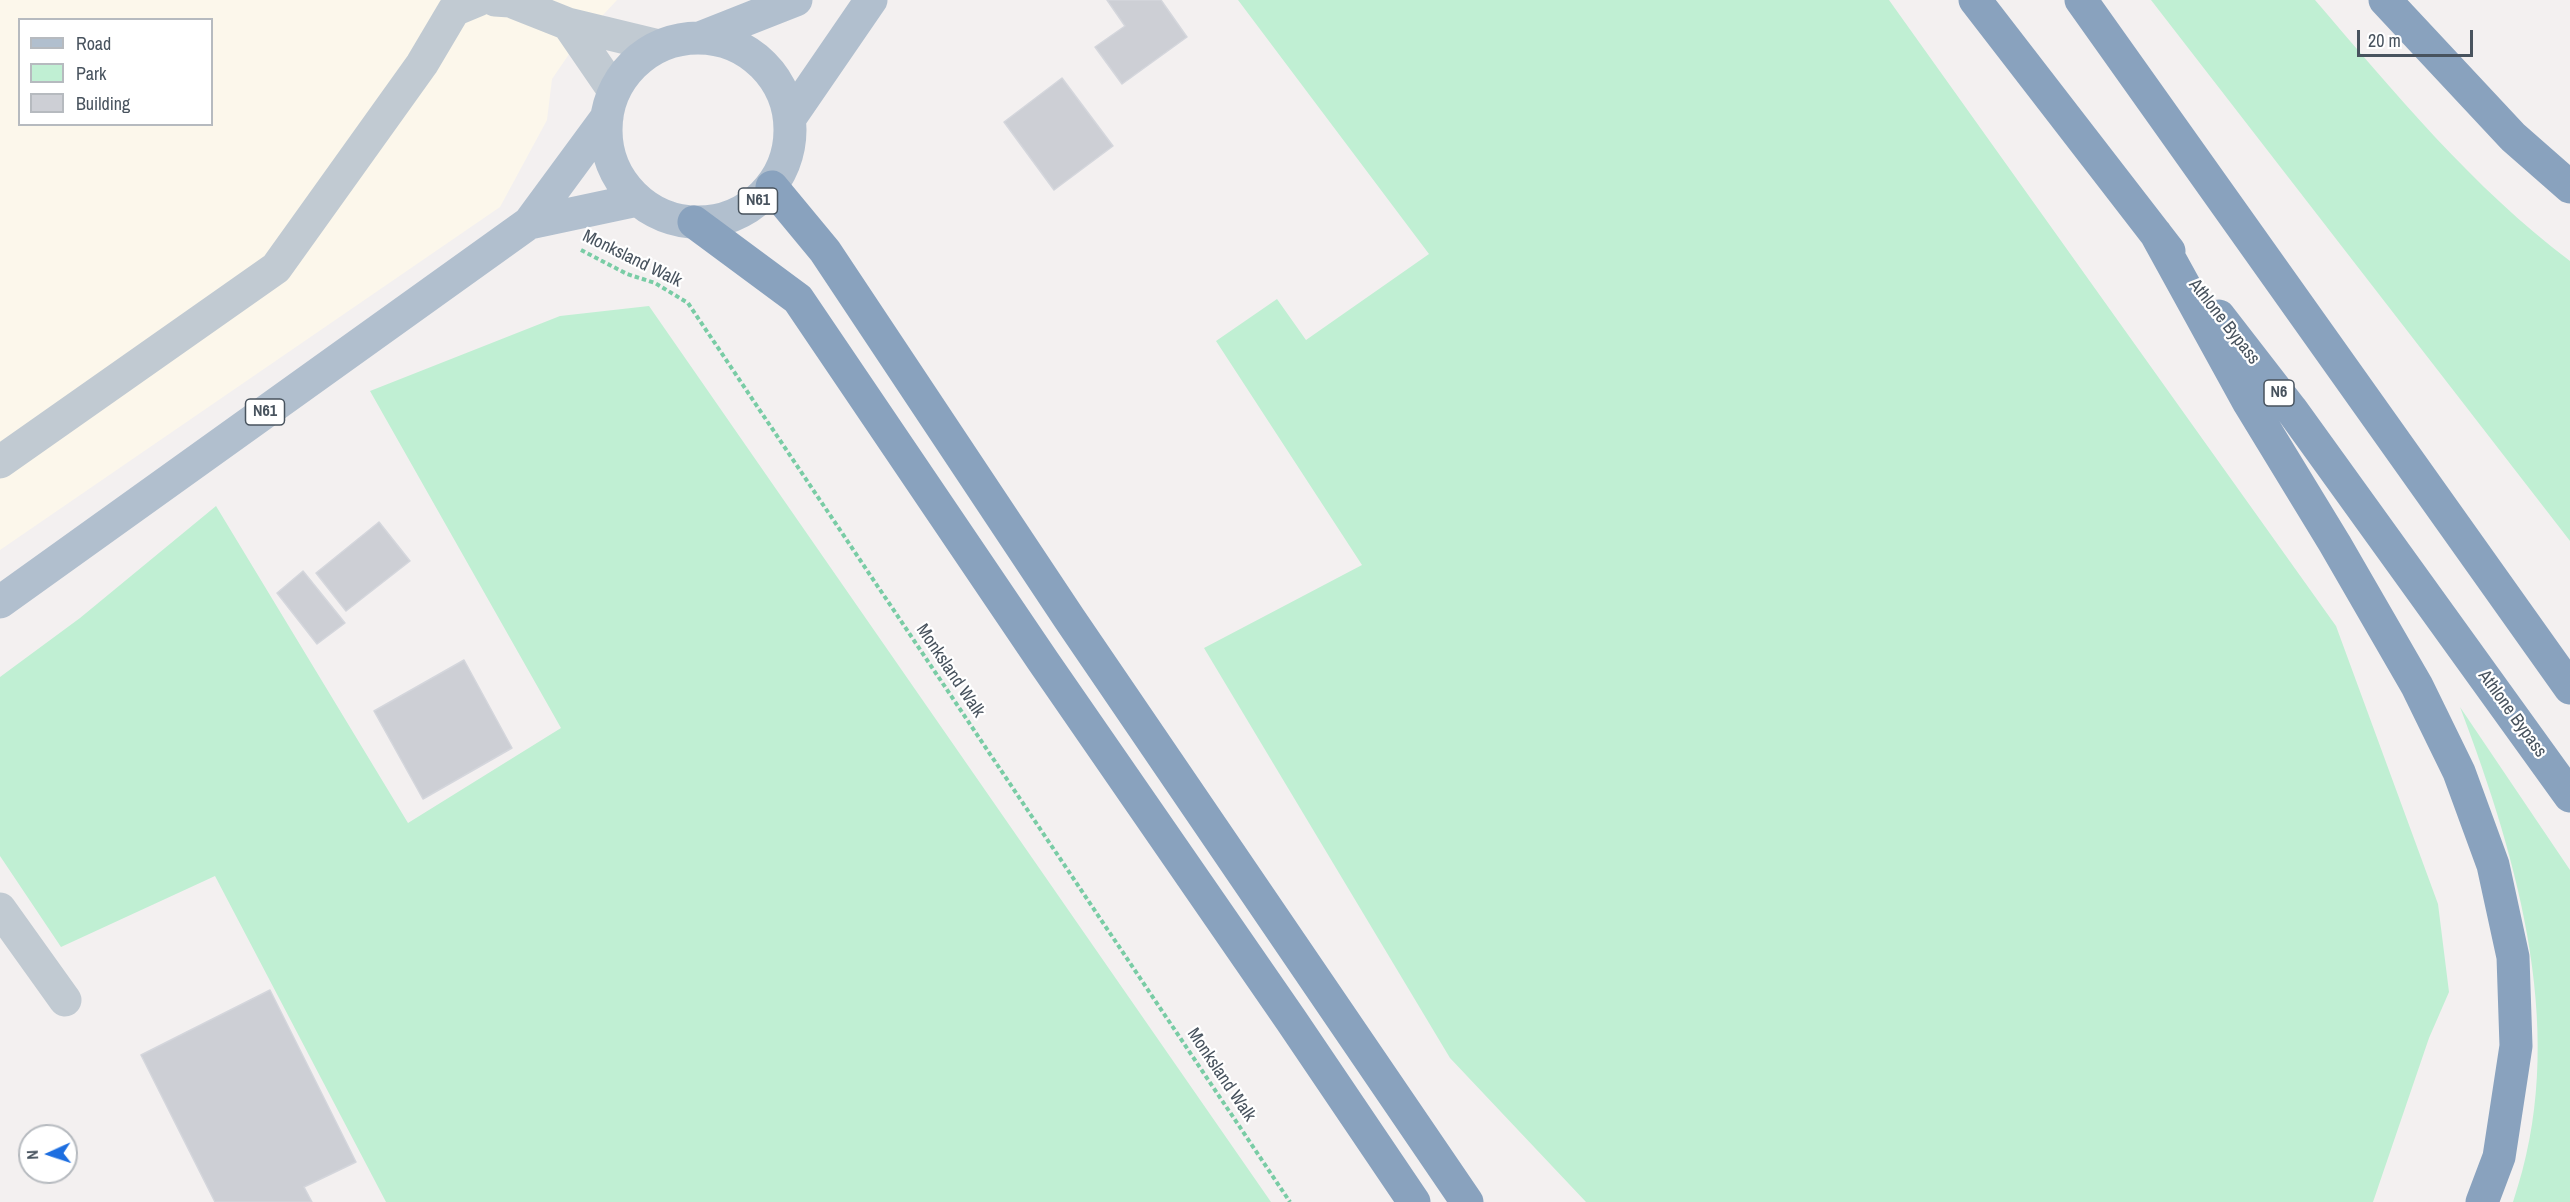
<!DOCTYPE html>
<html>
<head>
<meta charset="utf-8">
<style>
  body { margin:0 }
  #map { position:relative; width:2570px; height:1202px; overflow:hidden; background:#f3f0f0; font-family:"Archivo Narrow",sans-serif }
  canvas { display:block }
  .legend { position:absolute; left:18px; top:18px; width:195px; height:108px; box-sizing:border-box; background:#fff; border:2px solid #b6babf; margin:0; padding:8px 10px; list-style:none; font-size:18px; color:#48535e }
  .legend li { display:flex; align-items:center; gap:12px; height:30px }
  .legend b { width:30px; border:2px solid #b6babf }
  .north { position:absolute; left:18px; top:1124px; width:60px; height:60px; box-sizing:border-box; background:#fff; border:2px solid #b6babf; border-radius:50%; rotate:267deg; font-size:16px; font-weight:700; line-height:24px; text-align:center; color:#48535e }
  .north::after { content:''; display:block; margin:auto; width:21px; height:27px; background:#1d6ee0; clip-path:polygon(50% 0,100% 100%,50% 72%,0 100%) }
  .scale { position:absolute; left:2357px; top:30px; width:116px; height:27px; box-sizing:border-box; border:3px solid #48535e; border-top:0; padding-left:8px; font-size:18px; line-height:21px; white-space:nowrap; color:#48535e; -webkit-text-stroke:4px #fff; paint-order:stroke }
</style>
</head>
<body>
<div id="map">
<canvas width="2570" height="1202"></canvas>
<ul class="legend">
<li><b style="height:8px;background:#b1bfce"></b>Road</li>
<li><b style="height:16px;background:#c0efd3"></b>Park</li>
<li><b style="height:16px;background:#cdcfd5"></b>Building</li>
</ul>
<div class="north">N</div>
<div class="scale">20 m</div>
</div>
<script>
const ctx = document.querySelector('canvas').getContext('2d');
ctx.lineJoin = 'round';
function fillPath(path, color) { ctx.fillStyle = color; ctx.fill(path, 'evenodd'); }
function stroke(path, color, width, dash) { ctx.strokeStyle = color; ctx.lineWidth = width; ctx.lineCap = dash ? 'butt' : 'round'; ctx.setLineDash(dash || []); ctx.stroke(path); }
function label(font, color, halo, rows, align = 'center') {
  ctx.font = font + ' "Archivo Narrow",sans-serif'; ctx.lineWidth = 4.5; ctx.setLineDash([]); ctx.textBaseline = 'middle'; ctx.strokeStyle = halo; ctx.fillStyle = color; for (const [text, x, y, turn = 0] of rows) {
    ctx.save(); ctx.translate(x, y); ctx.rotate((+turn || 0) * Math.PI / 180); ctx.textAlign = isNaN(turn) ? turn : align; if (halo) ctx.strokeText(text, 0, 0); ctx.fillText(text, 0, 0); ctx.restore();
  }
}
const commercial = new Path2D(`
  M 0,0 L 617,0 L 576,44 L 552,79 L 547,120 L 500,207 L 0,550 ZM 20,20 L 212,20 L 212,124 L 20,124 Z`);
const green = new Path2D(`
  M 1238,0 L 1889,0 L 2336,626 L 2438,904 L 2449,992 L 2429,1038 L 2373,1202 L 1586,1202 L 1450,1058 L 1204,648 L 1362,565 L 1216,341 L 1277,299 L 1306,340 L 1429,254 Z
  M 2151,0 L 2315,0 C 2394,92 2473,188 2570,261 L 2570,541 Z
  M 649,306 L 1271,1202 L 386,1202 L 215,876 L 61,947 L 0,856 L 0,677 L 80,618 L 216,506 L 408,823 L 561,728 L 370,391 L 560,316 Z
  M 2460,707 L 2570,870 L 2570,1202 L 2513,1202 C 2570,1038 2519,863 2460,707 Z`);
const building = new Path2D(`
  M 1107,0 L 1161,0 L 1187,37 L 1122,84 L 1095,47 L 1125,26 Z
  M 1062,78 L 1113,146 L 1054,190 L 1004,122 Z
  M 379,522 L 410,561 L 346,611 L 316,573 Z
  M 303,571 L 345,623 L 317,644 L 277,593 Z
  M 464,660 L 512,748 L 423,799 L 374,711 Z
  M 270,990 L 356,1162 L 304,1187 L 312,1202 L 215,1202 L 141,1055 Z`);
const path = new Path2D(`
  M 581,250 L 627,274 L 655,283 L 688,303 L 1290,1202`);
const minor = new Path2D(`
  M 495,0 L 510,1 L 568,24 L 659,46
  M 568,24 L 614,91
  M 0,462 L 276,268 L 422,64 L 454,10 L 478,0
  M 0,909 L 65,1000`);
const major = new Path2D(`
  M 702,37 L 796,0
  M606 130a92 92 0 1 1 184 0a92 92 0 1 1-184 0Z
  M 790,118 L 871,0
  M 529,223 L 637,200
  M 0,602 L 529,223 L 607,117`);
const highway = new Path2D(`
  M 1975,0 L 2169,251
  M 2081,0 L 2570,688
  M 2385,0 L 2513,137 L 2570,187
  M 772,187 L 825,251 L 1069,618 L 1467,1202
  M 694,222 L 798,299 L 1043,661 L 1291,1020 L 1414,1202
  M 2156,234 L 2249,403 L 2335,544 L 2417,686 L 2459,772 L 2493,865 L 2513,957 L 2516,1046 L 2499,1157 L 2482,1202
  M 2219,316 L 2291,409 L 2570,796`);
const shields = [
  [758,201,39],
  [2279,393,30],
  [265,412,39]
];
const shieldNames = [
  ["N61",758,201],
  ["N6",2279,393],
  ["N61",265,412]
];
const streetNames = [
  ["Monksland Walk",632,259,26],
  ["Athlone Bypass",2224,322,52],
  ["Monksland Walk",950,671,56],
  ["Athlone Bypass",2512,714,54],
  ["Monksland Walk",1221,1075,56]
];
fillPath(commercial, '#fcf7eb');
fillPath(green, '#c0efd3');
fillPath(building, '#cdcfd5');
stroke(building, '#d4d6dc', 1.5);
stroke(path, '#79cca5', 4, [4.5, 3]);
stroke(minor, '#c1cad2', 33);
stroke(major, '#b1bfce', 33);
stroke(highway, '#89a2be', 33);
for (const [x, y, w] of shields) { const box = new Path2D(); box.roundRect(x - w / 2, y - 13, w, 26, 4.5); ctx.fillStyle = '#fff'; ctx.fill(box); stroke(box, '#48535e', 1.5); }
label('bold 16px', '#48535e', null, shieldNames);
label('18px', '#48535e', '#fff', streetNames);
</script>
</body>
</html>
